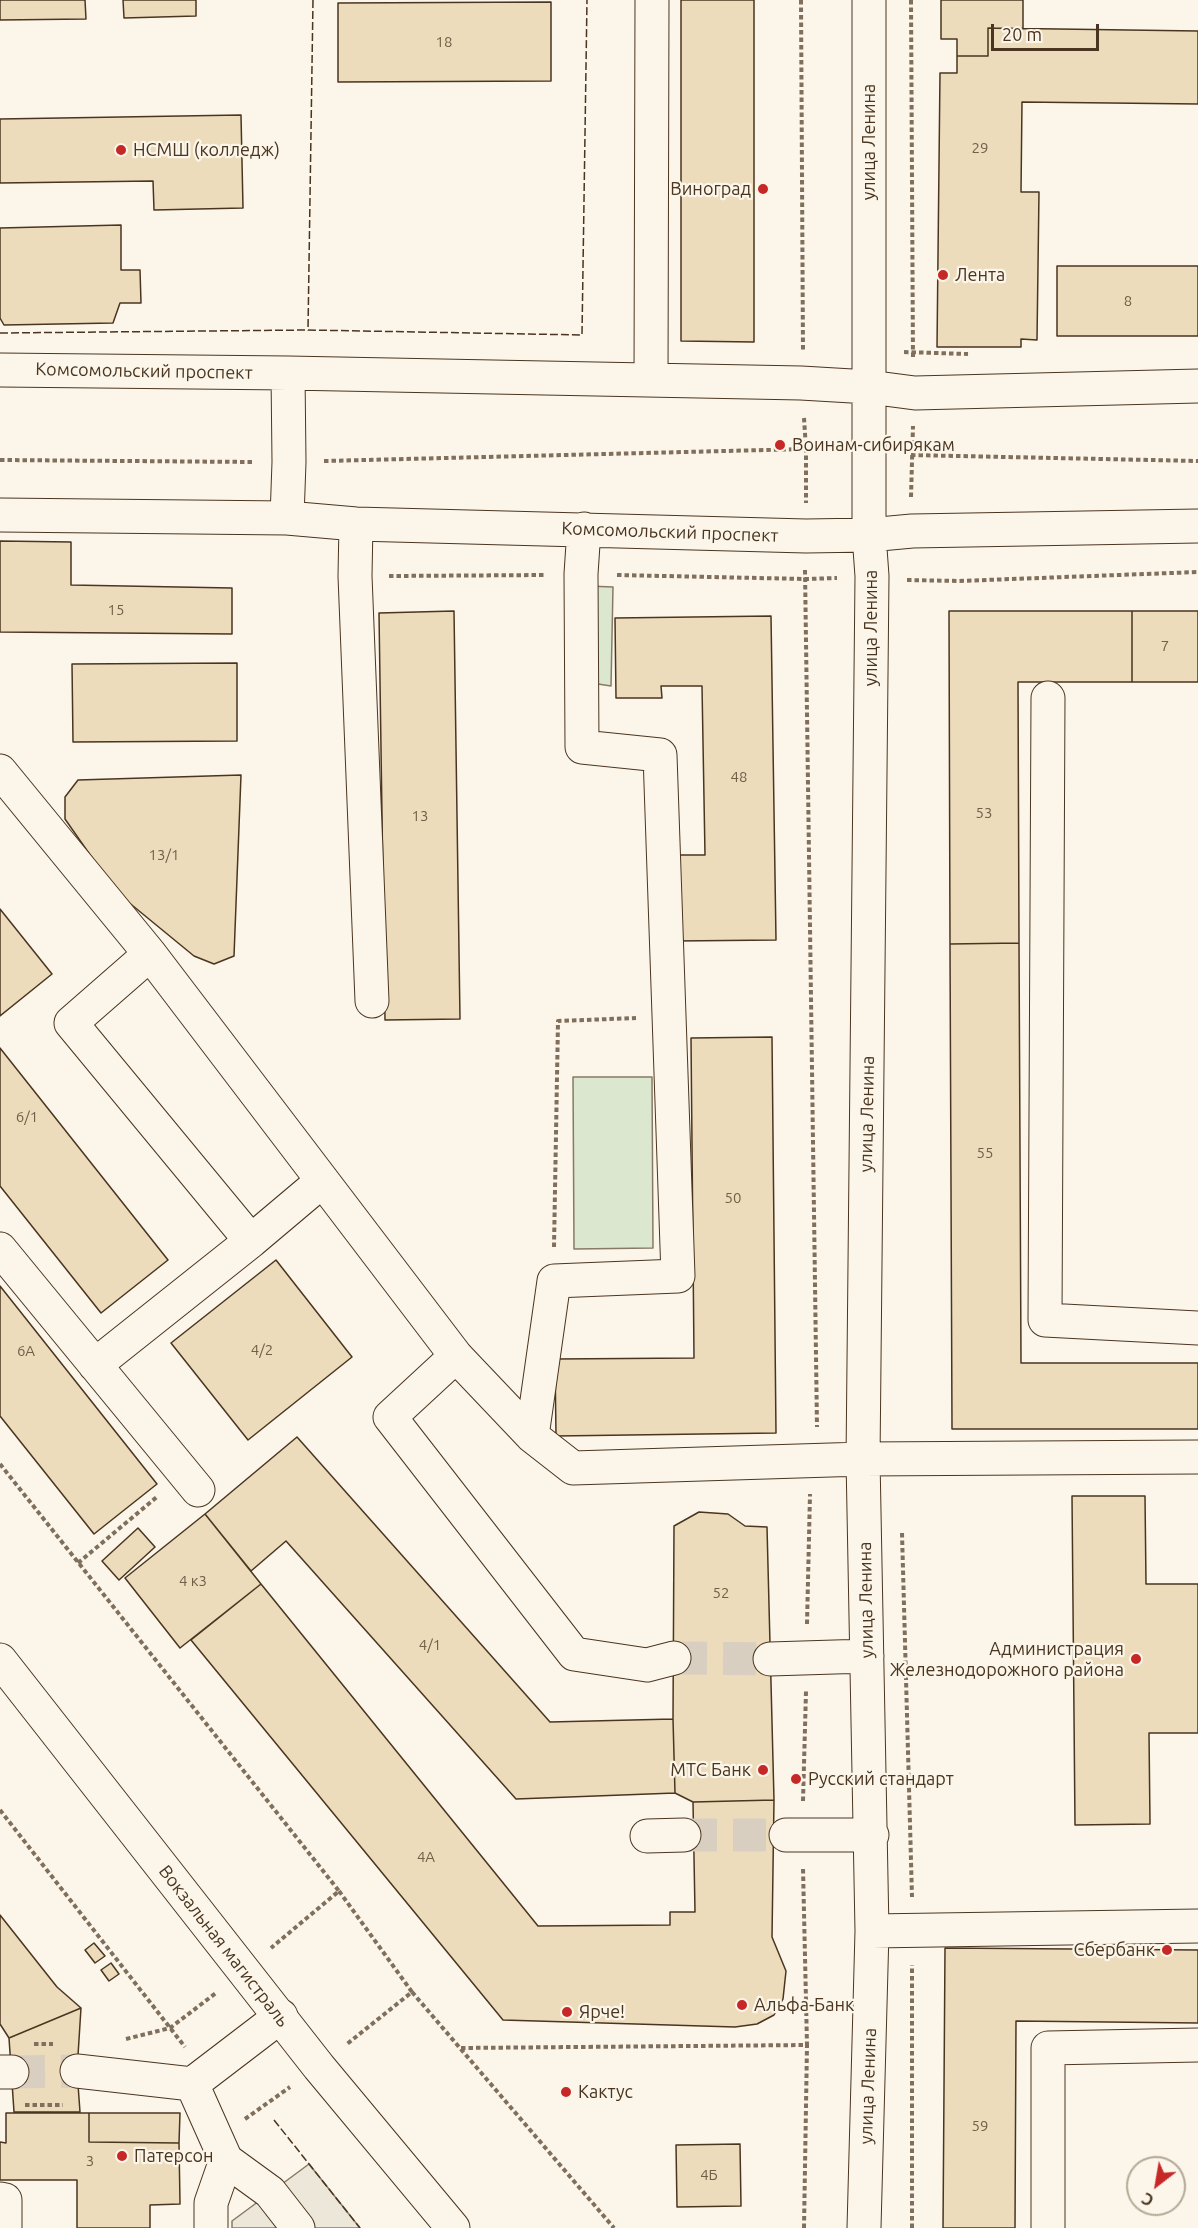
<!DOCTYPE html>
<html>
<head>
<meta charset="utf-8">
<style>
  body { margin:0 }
  #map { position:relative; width:1198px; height:2228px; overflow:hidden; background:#fbf6e9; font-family:Ubuntu,sans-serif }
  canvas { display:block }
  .north { position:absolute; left:1126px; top:2156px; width:60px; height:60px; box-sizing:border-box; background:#fbf6e9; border:2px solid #b4a999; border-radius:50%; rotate:211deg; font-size:16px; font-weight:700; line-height:24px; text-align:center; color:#4a3520 }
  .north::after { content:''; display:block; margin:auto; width:21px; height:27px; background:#c62828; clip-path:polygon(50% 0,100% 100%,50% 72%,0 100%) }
  .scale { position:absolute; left:991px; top:24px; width:108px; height:27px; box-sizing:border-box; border:3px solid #4a3520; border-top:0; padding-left:8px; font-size:18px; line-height:21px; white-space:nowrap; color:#4a3520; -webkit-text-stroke:4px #fbf6e9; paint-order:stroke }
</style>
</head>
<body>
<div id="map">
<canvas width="1198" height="2228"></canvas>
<div class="north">С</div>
<div class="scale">20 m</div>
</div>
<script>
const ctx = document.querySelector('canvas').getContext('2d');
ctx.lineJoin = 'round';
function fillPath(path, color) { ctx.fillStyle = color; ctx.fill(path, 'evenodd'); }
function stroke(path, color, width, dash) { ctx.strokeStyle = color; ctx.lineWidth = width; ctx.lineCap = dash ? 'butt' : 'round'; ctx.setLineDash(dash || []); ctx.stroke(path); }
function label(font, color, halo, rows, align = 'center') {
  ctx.font = font + ' Ubuntu,sans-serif'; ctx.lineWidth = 4.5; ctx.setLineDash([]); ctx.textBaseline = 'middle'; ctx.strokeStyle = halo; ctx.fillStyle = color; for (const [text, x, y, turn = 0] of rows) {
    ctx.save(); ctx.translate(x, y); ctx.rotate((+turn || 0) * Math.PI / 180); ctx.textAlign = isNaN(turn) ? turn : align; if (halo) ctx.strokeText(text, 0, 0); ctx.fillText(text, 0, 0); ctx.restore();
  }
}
const green = new Path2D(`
  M 587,586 L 613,587 L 611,686 L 585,682 Z
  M 573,1077 L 652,1077 L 653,1248 L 574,1249 Z`);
const parking = new Path2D(`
  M 309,2164 L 360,2228 L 232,2228 L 232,2221 Z`);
const building = new Path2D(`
  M 0,0 L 85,0 L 86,19 L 0,20 Z
  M 123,0 L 196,0 L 196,16 L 124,18 Z
  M 681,0 L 754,0 L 754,342 L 681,341 Z
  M 941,0 L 1023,0 L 1023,29 L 988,28 L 988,56 L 957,56 L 957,39 L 941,39 Z
  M 551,2 L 551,81 L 338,82 L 338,3 Z
  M 988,28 L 1198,31 L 1198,104 L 1022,102 L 1021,192 L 1039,192 L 1037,340 L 1021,339 L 1021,347 L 937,347 L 940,73 L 957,73 L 957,56 L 988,56 Z
  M 241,115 L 243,208 L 154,210 L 153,181 L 0,183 L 0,119 Z
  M 121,225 L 121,270 L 140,270 L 141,303 L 120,303 L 113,323 L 4,325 L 0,318 L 0,228 Z
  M 1057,266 L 1198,266 L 1198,336 L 1057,336 Z
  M 0,541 L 71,542 L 71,585 L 232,588 L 232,634 L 0,632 Z
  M 454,611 L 460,1019 L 385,1020 L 379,613 Z
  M 949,611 L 1132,611 L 1132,682 L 1018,682 L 1019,943 L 950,944 Z
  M 1132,611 L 1198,611 L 1198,682 L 1132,682 Z
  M 771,616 L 776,940 L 675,941 L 674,855 L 705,855 L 702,686 L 661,686 L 662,698 L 616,698 L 615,618 Z
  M 237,663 L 237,741 L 73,742 L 72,664 Z
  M 241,775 L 234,956 L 214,964 L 194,956 L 116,892 L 65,819 L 65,797 L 78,780 Z
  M 0,909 L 52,974 L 0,1016 Z
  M 1019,943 L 1021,1363 L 1198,1363 L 1198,1429 L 952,1429 L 950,944 Z
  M 772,1037 L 776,1433 L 556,1436 L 555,1359 L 694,1358 L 691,1038 Z
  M 0,1048 L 168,1260 L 101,1313 L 0,1186 Z
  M 276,1260 L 352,1357 L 248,1440 L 171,1343 Z
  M 0,1286 L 157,1484 L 94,1534 L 0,1416 Z
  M 297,1437 L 550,1722 L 673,1719 L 675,1793 L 516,1799 L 286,1541 L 251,1571 L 205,1514 Z
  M 1072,1496 L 1145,1496 L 1146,1584 L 1198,1584 L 1198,1733 L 1149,1733 L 1150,1824 L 1075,1825 Z
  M 699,1512 L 728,1514 L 745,1526 L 767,1527 L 774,1800 L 693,1802 L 675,1793 L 673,1719 L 674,1526 Z
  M 205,1514 L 261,1584 L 180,1648 L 125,1578 Z
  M 138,1528 L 155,1547 L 119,1580 L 102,1561 Z
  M 261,1584 L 538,1926 L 670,1925 L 670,1912 L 695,1912 L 693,1802 L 774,1800 L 772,1937 L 786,1971 L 783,1999 L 774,2015 L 757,2024 L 735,2027 L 503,2020 L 191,1640 Z
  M 0,1915 L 57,1987 L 81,2008 L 9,2038 L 0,2024 Z
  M 94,1943 L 105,1956 L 95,1963 L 85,1950 Z
  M 945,1948 L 1198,1950 L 1198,2023 L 1016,2021 L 1015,2228 L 943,2228 Z
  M 111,1963 L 119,1974 L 109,1981 L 101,1970 Z
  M 81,2008 L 77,2071 L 80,2112 L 14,2112 L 9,2038 Z
  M 6,2113 L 89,2113 L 89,2142 L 179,2143 L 180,2204 L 150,2205 L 150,2228 L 77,2228 L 77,2180 L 0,2180 L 0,2142 L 6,2143 Z
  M 89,2113 L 180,2113 L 179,2143 L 89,2142 Z
  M 740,2144 L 741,2206 L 677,2207 L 676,2145 Z`);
const minorTunnel = new Path2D(`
  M 674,1658 L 770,1659
  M 684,1835 L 786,1835
  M 12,2072 L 77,2071`);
const path = new Path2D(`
  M 801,0 L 803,350
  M 911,0 L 913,359
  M 904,352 L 968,354
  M 804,418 L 806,449 L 806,503
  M 911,455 L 1198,461
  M 0,460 L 254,462
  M 324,461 L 806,449
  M 911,497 L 913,426
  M 805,570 L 817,1427
  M 617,575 L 805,579 L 837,578
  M 389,576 L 546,575
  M 907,580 L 959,581 L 1198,572
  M 554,1247 L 558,1021 L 636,1018
  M 0,1464 L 339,1891 L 271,1948
  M 902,1533 L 912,1897
  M 78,1563 L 158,1496
  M 807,1624 L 810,1494
  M 803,1801 L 806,1691
  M 0,1810 L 185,2047
  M 339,1891 L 412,1992 L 347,2044
  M 412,1992 L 614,2228
  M 126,2039 L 170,2028 L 216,1993
  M 34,2044 L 53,2044
  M 461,2048 L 807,2045 L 803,1868
  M 25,2105 L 63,2105
  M 245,2119 L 290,2087
  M 804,2228 L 807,2045
  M 912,2228 L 912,1965`);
const minor = new Path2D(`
  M 0,370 L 288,373 L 289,462 L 287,518
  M 288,373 L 801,383 L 869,387 L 915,393 L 1198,386
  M 651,380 L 652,0
  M 0,515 L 287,518 L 356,524 L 806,536 L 869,535 L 912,531 L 1198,526
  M 356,524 L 355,576 L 372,1001
  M 1048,698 L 1045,1320 L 1198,1328
  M 0,771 L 150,954 L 456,1356 L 532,1436 L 573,1468 L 863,1459 L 1198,1457
  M 150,954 L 71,1023 L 251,1241 L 321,1182
  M 0,1249 L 198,1490
  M 456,1356 L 390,1417 L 574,1654 L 647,1665 L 674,1658
  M 95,1365 L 251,1241
  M 532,1436 L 554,1281 L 678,1276 L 660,755 L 582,747 L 581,574 L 584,529
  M 770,1659 L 867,1656
  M 786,1835 L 872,1835
  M 647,1836 L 684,1835
  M 872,1931 L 1198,1926
  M 77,2071 L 192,2084 L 281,2016
  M 0,2072 L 12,2072
  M 192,2084 L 226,2160 L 211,2203 L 211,2228
  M 226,2160 L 270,2192 L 298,2228
  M 0,2199 L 5,2200 L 5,2228
  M 864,2228 L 872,1931 L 863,1459 L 872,576 L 869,535 L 869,0
  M 1048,2228 L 1048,2048 L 1198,2045`);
const major = new Path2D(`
  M 0,1660 L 319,2067 L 453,2228`);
const fence = new Path2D(`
  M 313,0 L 308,330 L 582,335 L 587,0
  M 0,333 L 308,330
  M 274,2120 L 360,2228`);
const markers = [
  [121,150,6,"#c62828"],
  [763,189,6,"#c62828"],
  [943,275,6,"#c62828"],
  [780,445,6,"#c62828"],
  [1136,1659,6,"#c62828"],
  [763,1770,6,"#c62828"],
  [796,1779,6,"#c62828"],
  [1167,1950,6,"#c62828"],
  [742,2005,6,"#c62828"],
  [567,2012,6,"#c62828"],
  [566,2092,6,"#c62828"],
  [122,2156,6,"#c62828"]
];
const numberNames = [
  ["18",444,42],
  ["29",980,148],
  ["8",1128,301],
  ["15",116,610],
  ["7",1165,646],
  ["48",739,777],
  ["53",984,813],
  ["13",420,816],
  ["13/1",164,855],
  ["6/1",27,1117],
  ["55",985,1153],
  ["50",733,1198],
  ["4/2",262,1350],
  ["6А",26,1351],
  ["4 к3",193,1581],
  ["52",721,1593],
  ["4/1",430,1645],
  ["4А",426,1857],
  ["59",980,2126],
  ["3",90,2161],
  ["4Б",709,2175]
];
const streetNames = [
  ["улица Ленина",869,142,-90],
  ["Комсомольский проспект",144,371,1],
  ["Комсомольский проспект",670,532,2],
  ["улица Ленина",871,628,-90],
  ["улица Ленина",867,1114,-89],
  ["улица Ленина",866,1600,-91],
  ["Вокзальная магистраль",224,1946,52],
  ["улица Ленина",868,2086,-88]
];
const poiNames = [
  ["НСМШ (колледж)",133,150],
  ["Виноград",751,189,"right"],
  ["Лента",955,275],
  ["Воинам-сибирякам",792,445],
  ["Администрация",1124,1649,"right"],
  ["Железнодорожного района",1124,1670,"right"],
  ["МТС Банк",751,1770,"right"],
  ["Русский стандарт",808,1779],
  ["Сбербанк",1155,1950,"right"],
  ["Альфа-Банк",754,2005],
  ["Ярче!",579,2012],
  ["Кактус",578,2092],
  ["Патерсон",134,2156]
];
fillPath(green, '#dce7d0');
stroke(green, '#887966', 1.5);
fillPath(parking, '#ede7d9');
stroke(parking, '#887966', 1.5);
fillPath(building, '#ecdcbc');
stroke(building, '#4a3520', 1.5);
stroke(minorTunnel, '#d8cfc1', 33, [33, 16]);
stroke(minor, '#4a3520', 35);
stroke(major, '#4a3520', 35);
stroke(path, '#7f6f5c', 4, [4.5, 3]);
stroke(minor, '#fbf6e9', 33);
stroke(major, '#fbf6e9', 33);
stroke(fence, '#4a3520', 1.5, [8, 3]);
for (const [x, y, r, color] of markers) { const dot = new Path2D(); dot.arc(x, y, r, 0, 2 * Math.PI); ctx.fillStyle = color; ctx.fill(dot); stroke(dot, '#fbf6e9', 2); }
label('15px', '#725f47', null, numberNames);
label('18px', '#4a3520', '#fbf6e9', streetNames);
label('18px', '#4a3520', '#fbf6e9', poiNames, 'left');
</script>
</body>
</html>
